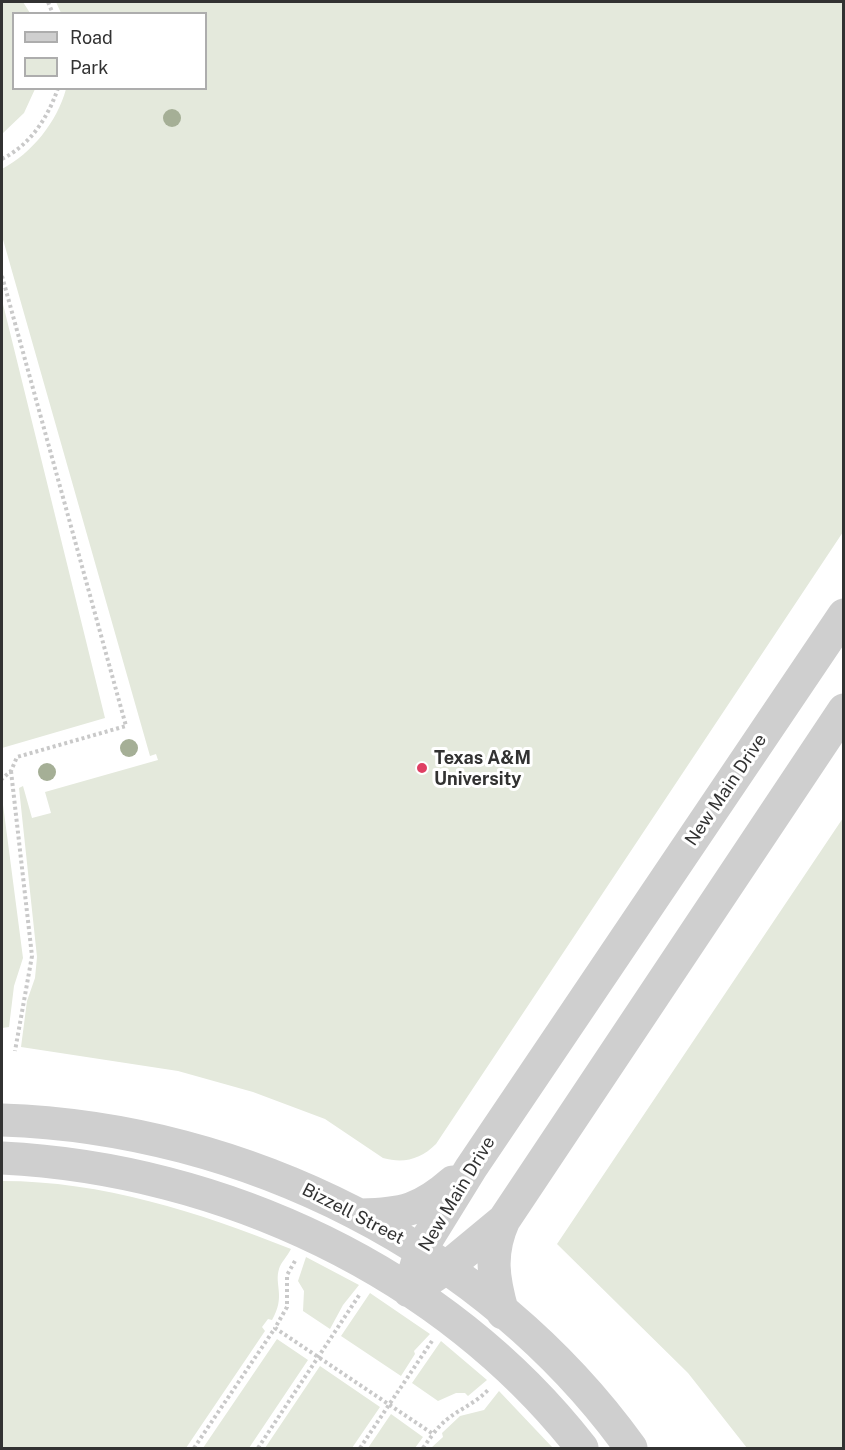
<!DOCTYPE html>
<html>
<head>
<meta charset="utf-8">
<style>
  body { margin:0 }
  #map { position:relative; width:845px; height:1450px; overflow:hidden; background:#fff; font-family:"Public Sans",sans-serif }
  canvas { display:block }
  .frame { position:absolute; inset:0; border:3px solid #323232; pointer-events:none }
  .legend { position:absolute; left:12px; top:12px; width:195px; height:78px; box-sizing:border-box; background:#fff; border:2px solid #adadad; margin:0; padding:8px 10px; list-style:none; font-size:18px; color:#323232 }
  .legend li { display:flex; align-items:center; gap:12px; height:30px }
  .legend b { width:30px; border:2px solid #adadad }
</style>
</head>
<body>
<div id="map">
<canvas width="845" height="1450"></canvas>
<div class="frame"></div>
<ul class="legend">
<li><b style="height:8px;background:#cfcfcf"></b>Road</li>
<li><b style="height:16px;background:#e4e9dc"></b>Park</li>
</ul>
</div>
<script>
const ctx = document.querySelector('canvas').getContext('2d');
ctx.lineJoin = 'round';
function fillPath(path, color) { ctx.fillStyle = color; ctx.fill(path, 'evenodd'); }
function stroke(path, color, width, dash) { ctx.strokeStyle = color; ctx.lineWidth = width; ctx.lineCap = dash ? 'butt' : 'round'; ctx.setLineDash(dash || []); ctx.stroke(path); }
function label(font, color, halo, rows, align = 'center') {
  ctx.font = font + ' "Public Sans",sans-serif'; ctx.lineWidth = 6; ctx.setLineDash([]); ctx.textBaseline = 'middle'; ctx.strokeStyle = halo; ctx.fillStyle = color; for (const [text, x, y, turn = 0] of rows) {
    ctx.save(); ctx.translate(x, y); ctx.rotate((+turn || 0) * Math.PI / 180); ctx.textAlign = isNaN(turn) ? turn : align; if (halo) ctx.strokeText(text, 0, 0); ctx.fillText(text, 0, 0); ctx.restore();
  }
}
const green = new Path2D(`
  M 2,2 L 23,2 L 30,13 L 14,14 L 14,88 L 35,89 L 24,113 L 2,134 Z
  M 56,2 L 843,2 L 843,532 L 436,1144 C 421,1159 404,1164 383,1158 L 325,1119 L 253,1092 L 178,1071 L 21,1047 L 27,1001 L 35,978 L 37,957 L 19,788 L 23,786 L 32,818 L 51,813 L 45,792 L 158,760 L 156,754 L 150,756 L 2,236 L 2,169 C 32,153 57,122 66,89 L 206,88 L 206,14 L 61,13 Z
  M 2,300 L 105,718 L 2,748 Z
  M 2,797 L 23,958 L 14,986 L 9,1027 L 2,1028 Z
  M 843,818 L 843,1448 L 747,1448 L 688,1373 L 557,1244 Z
  M 2,1181 C 102,1181 198,1212 291,1249 C 287,1257 281,1262 279,1269 C 274,1285 286,1296 272,1320 L 268,1319 L 262,1327 L 265,1331 L 186,1448 L 2,1448 Z
  M 306,1257 L 359,1285 L 343,1305 L 330,1329 L 303,1311 L 304,1291 L 298,1281 Z
  M 370,1293 L 430,1334 L 414,1351 L 415,1354 L 401,1376 L 341,1336 Z
  M 277,1339 L 308,1360 L 249,1448 L 203,1448 Z
  M 441,1341 L 487,1380 L 468,1396 L 465,1393 L 456,1393 L 438,1401 L 412,1383 Z
  M 320,1366 L 380,1407 L 352,1448 L 265,1448 Z
  M 499,1391 L 553,1448 L 431,1448 L 443,1437 L 442,1433 L 460,1416 L 484,1410 Z
  M 391,1414 L 423,1437 L 415,1448 L 368,1448 Z`);
const path = new Path2D(`
  M 48,2 L 53,14
  M 2,159 C 30,145 48,118 58,88
  M 2,276 L 126,726 L 17,757 L 11,771 L 2,779
  M 11,771 L 32,956 L 15,1051
  M 295,1261 L 287,1275 L 287,1307 L 275,1328 L 433,1434 C 451,1410 470,1409 489,1389
  M 194,1448 L 275,1328
  M 258,1448 L 360,1294
  M 360,1448 L 432,1341
  M 423,1448 L 433,1434`);
const minor = new Path2D(`
  M 2,1120 C 245,1128 488,1249 631,1448
  M 2,1158 C 222,1169 445,1272 582,1448
  M 361,1215 C 403,1214 421,1210 453,1182
  M 428,1280 L 446,1268 L 504,1220 L 844,710
  M 409,1291 L 421,1249 L 471,1168 L 844,615
  M 503,1313 C 493,1279 489,1253 504,1220`);
const trees = [
  [172,118],
  [129,748],
  [47,772]
];
const markers = [
  [422,768,6,"#df3f63"]
];
const poiNames = [
  ["Texas A&M",434,758],
  ["University",434,779]
];
const streetNames = [
  ["New Main Drive",726,790,-56],
  ["New Main Drive",457,1194,-59],
  ["Bizzell Street",353,1214,27]
];
fillPath(green, '#e4e9dc');
stroke(path, '#c9c9c9', 4, [3, 3]);
stroke(minor, '#cfcfcf', 33);
ctx.fillStyle = '#a5af96';
for (const [x, y] of trees) { ctx.beginPath(); ctx.arc(x, y, 9, 0, 2 * Math.PI); ctx.fill(); }
for (const [x, y, r, color] of markers) { const dot = new Path2D(); dot.arc(x, y, r, 0, 2 * Math.PI); ctx.fillStyle = color; ctx.fill(dot); stroke(dot, '#fff', 2); }
label('bold 18px', '#323232', '#fff', poiNames, 'left');
label('18px', '#323232', '#fff', streetNames);
</script>
</body>
</html>
